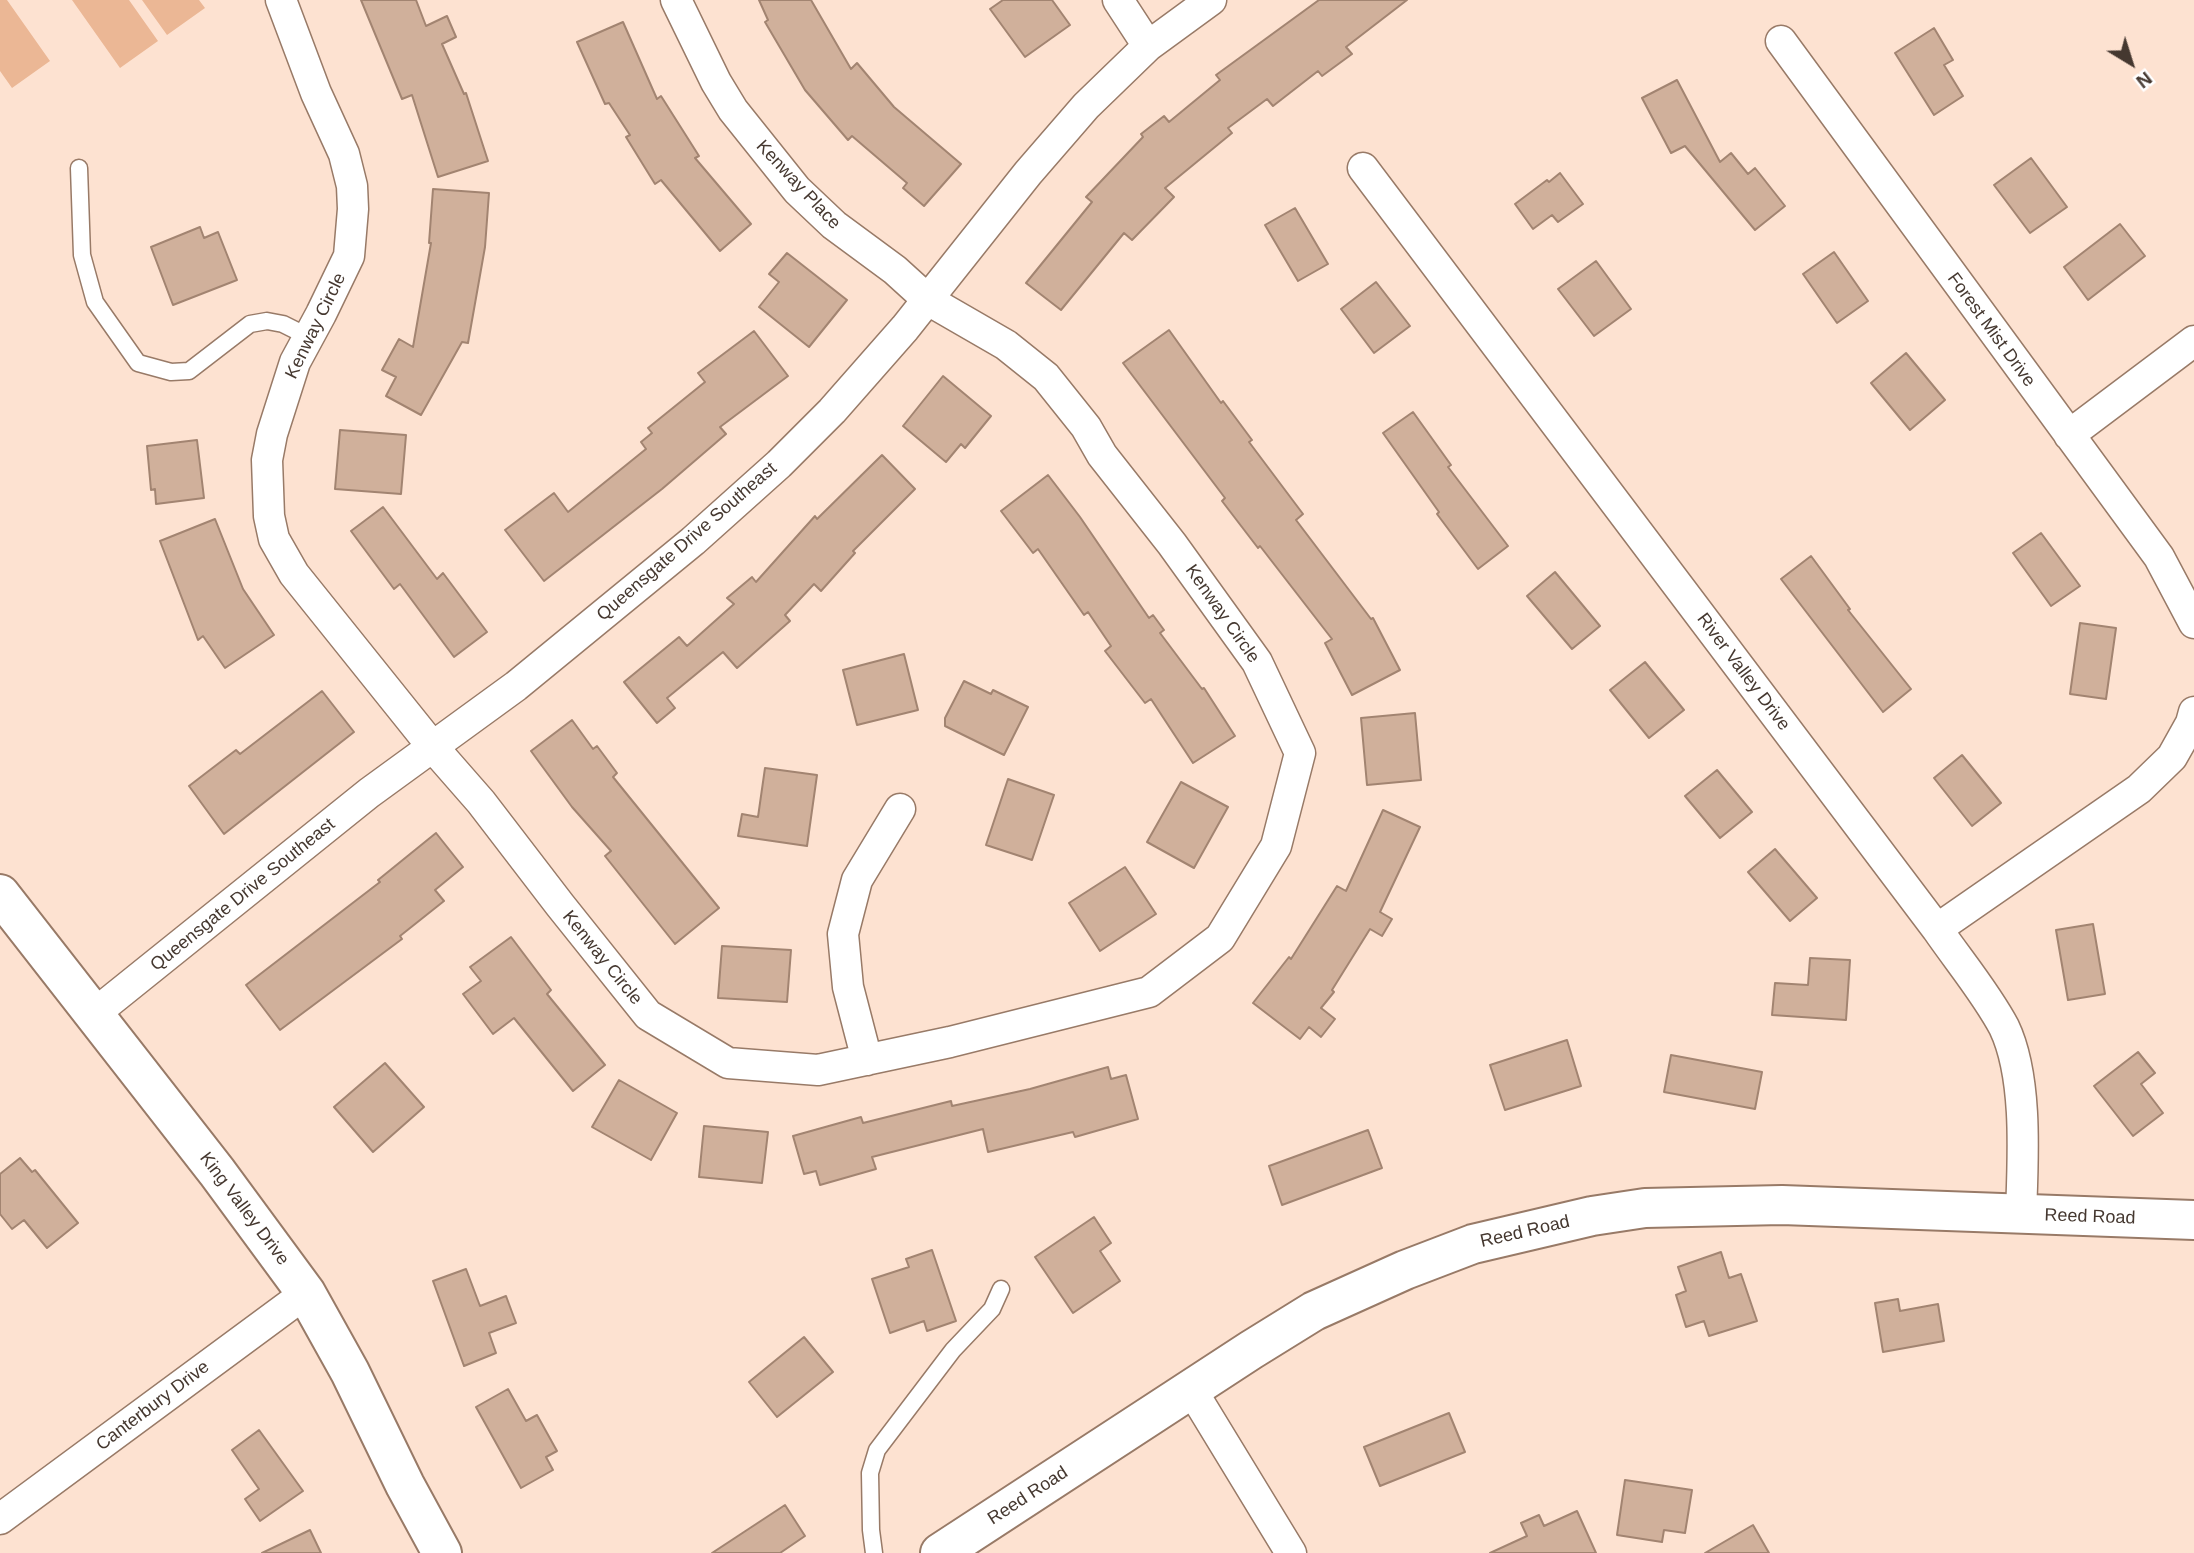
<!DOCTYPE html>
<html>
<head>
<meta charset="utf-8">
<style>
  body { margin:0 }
  #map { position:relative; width:2194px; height:1553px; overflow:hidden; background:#fde2d1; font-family:Helvetica,sans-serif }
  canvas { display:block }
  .north { position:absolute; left:2096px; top:28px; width:70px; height:70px; -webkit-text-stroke:5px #fff; paint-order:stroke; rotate:142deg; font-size:19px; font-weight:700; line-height:28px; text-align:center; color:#453830 }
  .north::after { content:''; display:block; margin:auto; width:24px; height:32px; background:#453830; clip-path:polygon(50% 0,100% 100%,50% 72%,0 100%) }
</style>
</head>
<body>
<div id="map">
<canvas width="2194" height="1553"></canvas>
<div class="north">N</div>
</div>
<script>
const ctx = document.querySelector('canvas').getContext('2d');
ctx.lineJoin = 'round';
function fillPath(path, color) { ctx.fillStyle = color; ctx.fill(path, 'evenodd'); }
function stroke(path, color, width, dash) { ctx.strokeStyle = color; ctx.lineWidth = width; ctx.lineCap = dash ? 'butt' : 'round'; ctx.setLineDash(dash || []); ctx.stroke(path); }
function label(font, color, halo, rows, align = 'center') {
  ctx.font = font + ' Helvetica,sans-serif'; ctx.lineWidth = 5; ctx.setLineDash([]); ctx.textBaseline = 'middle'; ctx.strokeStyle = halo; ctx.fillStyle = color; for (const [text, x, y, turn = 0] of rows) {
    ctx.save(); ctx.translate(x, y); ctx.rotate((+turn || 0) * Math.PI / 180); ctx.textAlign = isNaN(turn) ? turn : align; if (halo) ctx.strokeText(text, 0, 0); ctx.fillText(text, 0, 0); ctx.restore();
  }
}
const green = new Path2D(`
  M 0,0 L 7,0 L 50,61 L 12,88 L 0,71 Z
  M 72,0 L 129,0 L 158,41 L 120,68 Z
  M 142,0 L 199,0 L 205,8 L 167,35 Z`);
const building = new Path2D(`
  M 361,0 L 416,0 L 426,26 L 447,16 L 456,37 L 442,44 L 464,94 L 466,93 L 488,161 L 438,177 L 412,95 L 402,99 Z
  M 759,0 L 811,0 L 851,69 L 857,63 L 894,107 L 961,164 L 924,206 L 903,188 L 907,183 L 852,136 L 848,140 L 805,90 L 765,22 L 768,20 Z
  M 1003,0 L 1052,0 L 1070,25 L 1025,57 L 990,9 Z
  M 1319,0 L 1407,0 L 1346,47 L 1352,54 L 1322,76 L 1318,71 L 1273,106 L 1267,99 L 1228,128 L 1232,133 L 1165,188 L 1174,197 L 1132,240 L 1124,233 L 1061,310 L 1026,283 L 1092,202 L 1086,197 L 1143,137 L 1141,134 L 1164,116 L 1169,122 L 1220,80 L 1216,75 Z
  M 623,22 L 657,99 L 661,96 L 699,156 L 695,158 L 751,224 L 720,251 L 661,180 L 655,184 L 626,137 L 630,135 L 609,103 L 605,104 L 577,42 Z
  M 1934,28 L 1953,60 L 1944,65 L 1963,96 L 1934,115 L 1895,53 Z
  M 1677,80 L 1720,162 L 1731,153 L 1748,174 L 1755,168 L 1785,206 L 1755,230 L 1685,146 L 1671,153 L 1642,98 Z
  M 2031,158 L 2067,207 L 2030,233 L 1994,185 Z
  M 1560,173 L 1583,204 L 1558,222 L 1552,215 L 1533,229 L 1515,204 L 1547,180 L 1549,182 Z
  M 433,189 L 489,193 L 485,247 L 468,343 L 462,342 L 421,415 L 386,396 L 396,377 L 382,370 L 399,339 L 413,347 L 431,243 L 429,243 Z
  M 1295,208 L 1328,264 L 1298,281 L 1265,225 Z
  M 2120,224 L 2145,256 L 2088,300 L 2064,267 Z
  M 200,227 L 204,238 L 218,232 L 237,280 L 173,305 L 151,247 Z
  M 1834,252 L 1868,301 L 1837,323 L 1803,274 Z
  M 787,253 L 847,300 L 809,347 L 759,307 L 779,282 L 769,274 Z
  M 1596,261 L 1631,309 L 1594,336 L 1558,289 Z
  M 1376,282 L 1410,326 L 1374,353 L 1341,309 Z
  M 1169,330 L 1221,403 L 1223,401 L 1252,440 L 1249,442 L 1303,514 L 1296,520 L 1371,619 L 1373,618 L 1400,670 L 1352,695 L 1325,643 L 1332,639 L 1260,546 L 1258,548 L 1222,501 L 1225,498 L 1123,363 Z
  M 754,331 L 788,376 L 720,427 L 726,434 L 662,489 L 544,581 L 505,530 L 554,493 L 568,512 L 646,449 L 641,442 L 652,433 L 648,428 L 705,382 L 698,373 Z
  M 1906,353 L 1945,400 L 1910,430 L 1871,383 Z
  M 943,376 L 991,416 L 965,448 L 961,444 L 946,462 L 903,426 Z
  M 1413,412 L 1451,465 L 1448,467 L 1508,546 L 1478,569 L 1437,514 L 1439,512 L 1383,433 Z
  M 340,430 L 406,435 L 401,494 L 335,489 Z
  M 197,440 L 204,498 L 156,504 L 155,489 L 151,490 L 147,446 Z
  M 882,455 L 915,489 L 853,551 L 855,553 L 821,591 L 814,584 L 785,615 L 790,621 L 737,668 L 723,652 L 667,698 L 675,708 L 657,723 L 624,682 L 679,637 L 687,646 L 734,604 L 727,598 L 752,577 L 756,582 L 815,516 L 817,519 Z
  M 1048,475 L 1080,517 L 1149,618 L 1153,615 L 1164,630 L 1160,633 L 1202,689 L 1204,688 L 1235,736 L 1193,763 L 1151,699 L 1145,703 L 1105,651 L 1111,646 L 1088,612 L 1084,615 L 1038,549 L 1033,553 L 1001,511 Z
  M 383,507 L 437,579 L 443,573 L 487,632 L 454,657 L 400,584 L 394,589 L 351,531 Z
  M 215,519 L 243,589 L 274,635 L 225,668 L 203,636 L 198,640 L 160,541 Z
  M 2041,533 L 2080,586 L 2051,606 L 2013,553 Z
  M 1811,556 L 1850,609 L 1848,610 L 1911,689 L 1883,712 L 1781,579 Z
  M 1555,572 L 1600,626 L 1572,649 L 1527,596 Z
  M 2080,623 L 2116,628 L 2106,699 L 2070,694 Z
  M 904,654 L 918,710 L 857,725 L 843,670 Z
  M 1645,662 L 1684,710 L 1649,738 L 1610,690 Z
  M 964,681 L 991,694 L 993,690 L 1028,707 L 1004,755 L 945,726 L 945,718 Z
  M 322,691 L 354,732 L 224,834 L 189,786 L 236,750 L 240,754 Z
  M 1415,713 L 1421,780 L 1367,785 L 1361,718 Z
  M 572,720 L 593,749 L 597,746 L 617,773 L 613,777 L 719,908 L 675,944 L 605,856 L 611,851 L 572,807 L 531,751 Z
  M 1962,755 L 2001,803 L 1972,826 L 1934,778 Z
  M 765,768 L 817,775 L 807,846 L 738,836 L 742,814 L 758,817 Z
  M 1717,770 L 1752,812 L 1720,838 L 1685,796 Z
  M 1008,779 L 1054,795 L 1032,860 L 986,845 Z
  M 1181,782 L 1228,807 L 1194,868 L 1147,842 Z
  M 1383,810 L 1420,827 L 1380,912 L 1392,919 L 1382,936 L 1370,929 L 1332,990 L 1334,992 L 1321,1008 L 1335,1019 L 1321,1037 L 1309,1027 L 1300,1039 L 1253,1003 L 1289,957 L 1291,959 L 1337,886 L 1346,891 Z
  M 436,833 L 463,867 L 435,890 L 444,901 L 400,936 L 402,939 L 280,1030 L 246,985 L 380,882 L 378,880 Z
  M 1775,849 L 1817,898 L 1790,921 L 1748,872 Z
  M 1125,867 L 1156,914 L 1100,951 L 1069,903 Z
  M 2093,924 L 2105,994 L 2068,1000 L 2056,930 Z
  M 511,937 L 551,990 L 547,994 L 605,1065 L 573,1091 L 514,1018 L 493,1034 L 463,994 L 481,981 L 470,967 Z
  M 722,946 L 791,950 L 787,1002 L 718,998 Z
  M 1810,958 L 1850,960 L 1846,1020 L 1772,1015 L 1775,983 L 1808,985 Z
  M 1567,1040 L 1581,1086 L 1505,1110 L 1490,1065 Z
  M 2138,1052 L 2155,1073 L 2141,1084 L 2163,1113 L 2133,1136 L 2094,1086 Z
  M 1671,1055 L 1762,1072 L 1755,1109 L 1664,1092 Z
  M 385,1063 L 424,1107 L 373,1152 L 334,1107 Z
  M 1108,1067 L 1111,1079 L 1126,1075 L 1138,1119 L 1075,1137 L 1073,1132 L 988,1152 L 983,1129 L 872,1157 L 876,1169 L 820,1185 L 816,1171 L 804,1174 L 793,1136 L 861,1117 L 863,1123 L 951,1101 L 952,1106 L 1030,1089 Z
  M 619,1080 L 677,1113 L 651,1160 L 592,1127 Z
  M 704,1126 L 768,1132 L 762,1183 L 699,1177 Z
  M 1368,1130 L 1382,1168 L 1282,1205 L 1269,1166 Z
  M 20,1158 L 32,1172 L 35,1170 L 78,1223 L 47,1248 L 24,1220 L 12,1229 L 0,1214 L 0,1174 Z
  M 1094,1217 L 1111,1243 L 1100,1251 L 1120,1281 L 1073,1313 L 1035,1257 Z
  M 932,1250 L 956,1321 L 927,1331 L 924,1321 L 890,1333 L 872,1279 L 909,1267 L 906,1259 Z
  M 1721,1252 L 1729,1278 L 1741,1274 L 1757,1321 L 1709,1336 L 1704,1321 L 1686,1327 L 1676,1295 L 1686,1291 L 1678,1267 Z
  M 466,1269 L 480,1306 L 506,1296 L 516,1323 L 489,1333 L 496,1353 L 464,1366 L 433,1281 Z
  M 1898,1299 L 1900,1311 L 1938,1304 L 1944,1341 L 1883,1352 L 1875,1303 Z
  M 804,1337 L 833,1372 L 777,1417 L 749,1382 Z
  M 508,1389 L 526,1421 L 537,1415 L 557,1451 L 546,1457 L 553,1470 L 521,1488 L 476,1407 Z
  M 1449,1413 L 1465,1452 L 1380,1486 L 1364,1447 Z
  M 259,1430 L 303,1491 L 260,1521 L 245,1499 L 259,1489 L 232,1450 Z
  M 1625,1480 L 1692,1490 L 1685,1533 L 1664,1530 L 1662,1542 L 1617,1535 Z
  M 785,1505 L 805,1536 L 780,1553 L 712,1553 Z
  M 1577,1511 L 1596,1553 L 1490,1553 L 1527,1536 L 1521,1523 L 1539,1515 L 1544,1526 Z
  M 1753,1525 L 1769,1553 L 1705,1553 Z
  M 310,1530 L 321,1553 L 262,1553 Z`);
const service = new Path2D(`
  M 79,168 L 82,255 L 95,302 L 138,363 L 171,372 L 189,371 L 250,324 L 267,321 L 283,324 L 309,337
  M 874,1553 L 871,1530 L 870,1473 L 877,1450 L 953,1350 L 992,1309 L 1001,1289`);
const minor = new Path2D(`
  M 281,0 L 316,93 L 344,154 L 352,186 L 353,209 L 349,256 L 321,314 L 295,362 L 272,434 L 267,460 L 269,516 L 274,539 L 294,574 L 432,746 L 481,802 L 560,905 L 648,1015 L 728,1063 L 818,1070 L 950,1042 L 1149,992 L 1220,938 L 1276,846 L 1300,753 L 1257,662 L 1172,544 L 1102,455 L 1086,427 L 1046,377 L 1006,345 L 928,300 L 895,270 L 834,225 L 797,190 L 733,110 L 716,82 L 676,0
  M 1118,0 L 1148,46
  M 1781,41 L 2159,557 L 2194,623
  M 1363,168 L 1937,929 C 1959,961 1986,993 2004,1027 C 2028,1077 2023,1159 2021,1214
  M 2069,435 L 2194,341
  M 1937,929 L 2139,789 L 2172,757 L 2191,723 L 2194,712
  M 94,1014 L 369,793 L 516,686 L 693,541 L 779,464 L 832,411 L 905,328 L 1028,173 L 1086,106 L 1148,46 L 1211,0
  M 867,1060 L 848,987 L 843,934 L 857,880 L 900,809
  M 1191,1389 L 1291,1553
  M 0,1519 L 306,1293`);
const tertiary = new Path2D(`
  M 0,894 L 217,1172 L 306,1293 L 350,1372 L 405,1485 L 442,1553
  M 940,1553 L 1251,1350 L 1314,1311 L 1405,1270 L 1473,1244 L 1592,1216 L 1645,1208 L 1782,1205 L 2194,1220`);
const streetNames = [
  ["Kenway Place",798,185,47],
  ["Kenway Circle",316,326,-64],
  ["Forest Mist Drive",1991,330,54],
  ["Queensgate Drive Southeast",687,542,-41],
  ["Kenway Circle",1222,614,55],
  ["River Valley Drive",1743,672,53],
  ["Queensgate Drive Southeast",243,895,-39],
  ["Kenway Circle",602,958,51],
  ["King Valley Drive",244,1209,53],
  ["Reed Road",2090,1217,2],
  ["Reed Road",1525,1232,-13],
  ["Canterbury Drive",153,1406,-37],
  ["Reed Road",1028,1496,-33]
];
fillPath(green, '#ebb795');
fillPath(building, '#d0b09b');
stroke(building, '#a28471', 2);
stroke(service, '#987a67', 19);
stroke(minor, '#987a67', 33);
stroke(tertiary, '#987a67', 42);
stroke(service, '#fff', 16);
stroke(minor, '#fff', 30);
stroke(tertiary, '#fff', 38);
label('18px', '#453830', '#fff', streetNames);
</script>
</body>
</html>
